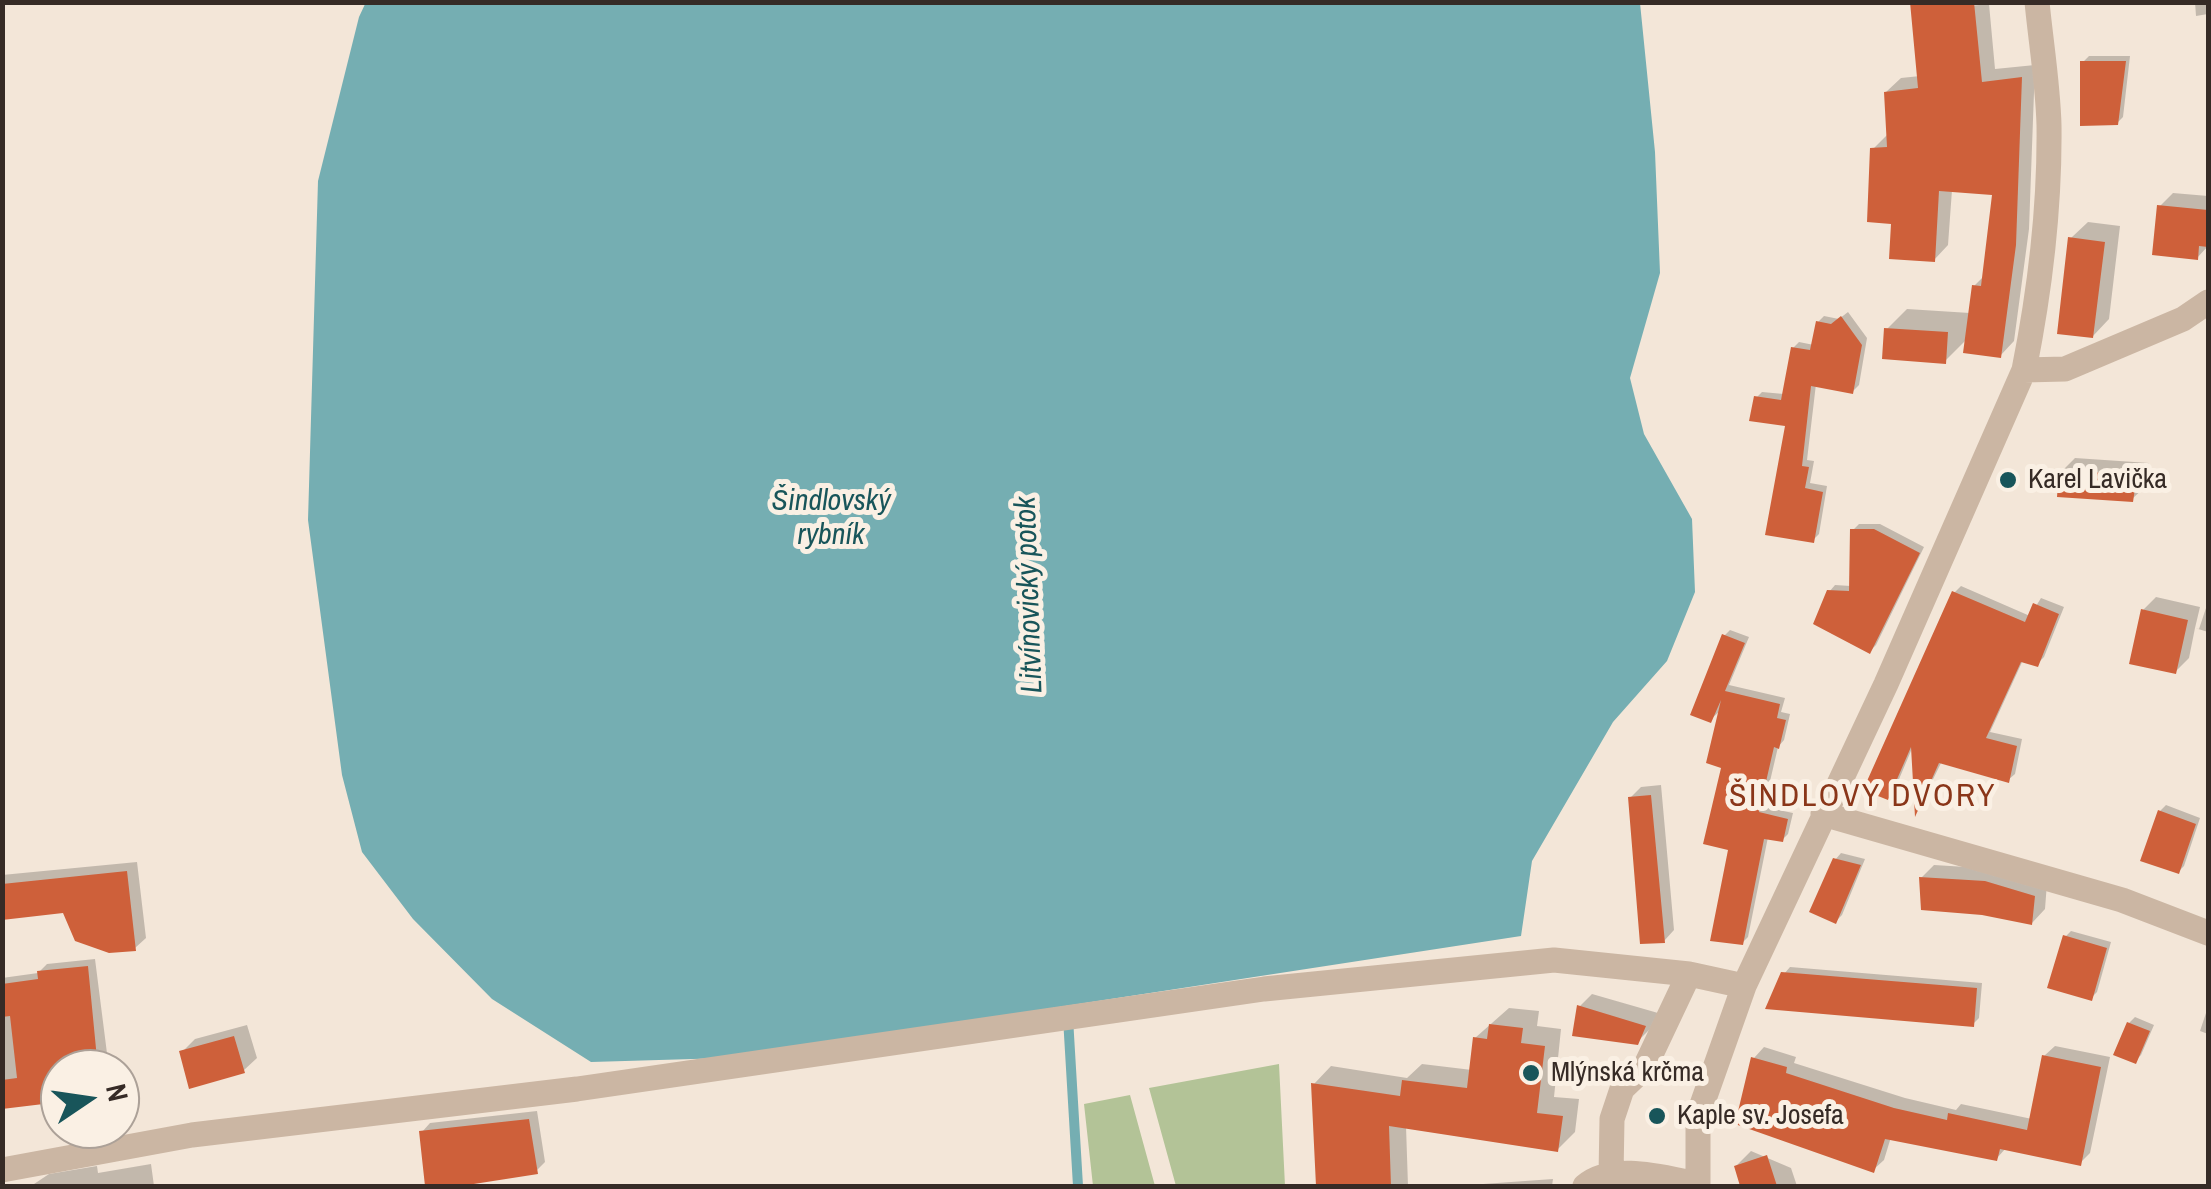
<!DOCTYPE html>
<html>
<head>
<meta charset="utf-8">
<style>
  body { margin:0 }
  #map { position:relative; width:2211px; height:1189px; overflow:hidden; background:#f3e6d8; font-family:"Archivo Narrow",sans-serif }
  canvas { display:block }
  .frame { position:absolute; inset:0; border:5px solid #362b26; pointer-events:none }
  .north { position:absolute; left:40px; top:1049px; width:100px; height:100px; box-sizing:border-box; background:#faf0e4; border:2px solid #aca198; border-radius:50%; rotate:77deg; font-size:28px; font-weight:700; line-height:40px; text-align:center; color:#362b26 }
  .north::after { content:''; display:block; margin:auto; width:35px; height:45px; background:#18555a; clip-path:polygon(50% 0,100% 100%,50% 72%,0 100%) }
</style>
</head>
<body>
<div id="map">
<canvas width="2211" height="1189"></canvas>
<div class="frame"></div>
<div class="north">N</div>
</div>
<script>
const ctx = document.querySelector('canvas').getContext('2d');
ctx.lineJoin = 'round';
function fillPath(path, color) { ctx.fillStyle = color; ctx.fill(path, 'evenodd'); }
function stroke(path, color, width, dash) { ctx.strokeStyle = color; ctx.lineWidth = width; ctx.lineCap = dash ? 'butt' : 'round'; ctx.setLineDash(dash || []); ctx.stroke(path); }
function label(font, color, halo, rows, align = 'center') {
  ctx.font = font + ' "Archivo Narrow",sans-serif'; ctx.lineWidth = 10; ctx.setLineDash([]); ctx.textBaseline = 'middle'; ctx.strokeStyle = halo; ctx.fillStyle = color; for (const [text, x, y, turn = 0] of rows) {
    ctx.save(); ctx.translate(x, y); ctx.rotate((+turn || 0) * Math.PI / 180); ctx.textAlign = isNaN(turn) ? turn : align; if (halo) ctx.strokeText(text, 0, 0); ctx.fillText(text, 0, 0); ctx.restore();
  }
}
const green = new Path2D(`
  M 1279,1064 L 1285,1186 L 1176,1186 L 1149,1088 Z
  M 1130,1095 L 1155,1186 L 1093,1186 L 1084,1104 Z`);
const water = new Path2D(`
  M 366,2 L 1640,3 L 1655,152 L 1660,273 L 1630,378 L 1644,434 L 1692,519 L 1695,592 L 1667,661 L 1613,722 L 1532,861 L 1521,936 L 727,1058 L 591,1062 L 492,999 L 413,919 L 362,852 L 342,775 L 308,520 L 318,181 L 359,17 Z`);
const shadow = new Path2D(`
  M 2195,2 L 2208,2 L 2208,14 L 2196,16 Z
  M 1989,4 L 1995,69 L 2035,65 L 2029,229 L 2014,341 L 2000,356 L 1967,339 L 1945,361 L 1887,329 L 1907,309 L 1970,313 L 1974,286 L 1985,275 L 1994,192 L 1952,190 L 1948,245 L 1934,260 L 1894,221 L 1873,149 L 1887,135 L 1886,92 L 1901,78 L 1920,76 L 1929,10 Z
  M 2089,56 L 2130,56 L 2123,117 L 2117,123 L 2083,62 Z
  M 2173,193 L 2208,196 L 2208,246 L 2197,258 L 2160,206 Z
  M 2088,222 L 2120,226 L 2109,319 L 2093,336 L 2071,238 Z
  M 1848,312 L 1867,338 L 1859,385 L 1853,391 L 1816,384 L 1807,460 L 1814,461 L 1810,483 L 1827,486 L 1819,534 L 1813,540 L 1788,423 L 1756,398 L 1762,392 L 1784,394 L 1793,348 L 1799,342 L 1814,345 L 1818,322 L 1824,316 L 1839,319 Z
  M 2075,458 L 2149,463 L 2146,486 L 2132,499 L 2062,471 Z
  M 1859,524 L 1880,524 L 1924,547 L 1876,645 L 1870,651 L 1829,592 L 1835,585 L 1851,586 L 1853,530 Z
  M 1961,586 L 2030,616 L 2041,598 L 2064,607 L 2044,657 L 2037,664 L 2023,660 L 1990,732 L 2022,739 L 2015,774 L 2008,780 L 1942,761 L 1917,812 L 1913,746 L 1894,791 L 1888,797 L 1954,593 Z
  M 2156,597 L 2200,607 L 2195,628 L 2199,629 L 2208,602 L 2208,632 L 2195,628 L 2189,658 L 2176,671 L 2143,610 Z
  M 1730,630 L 1749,637 L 1729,685 L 1785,698 L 1781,712 L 1790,714 L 1784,740 L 1778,747 L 1764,807 L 1793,813 L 1788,834 L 1782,840 L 1768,837 L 1748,937 L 1742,943 L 1721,710 L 1710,720 L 1724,636 Z
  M 1661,785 L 1674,930 L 1664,941 L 1630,798 L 1641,787 Z
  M 2166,805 L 2200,818 L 2184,866 L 2178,872 L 2160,811 Z
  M 1841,853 L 1865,859 L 1842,915 L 1836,921 L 1835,860 Z
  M 137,862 L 146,938 L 135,948 L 65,910 L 2,917 L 2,875 Z
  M 1934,865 L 1999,869 L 2047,883 L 2045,909 L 2032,923 L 1921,878 Z
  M 2071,931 L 2111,942 L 2097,992 L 2091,998 L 2065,937 Z
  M 95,959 L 109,1069 L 60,1069 L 60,1099 L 2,1107 L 2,978 L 38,973 L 47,964 Z
  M 1790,967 L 1982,983 L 1979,1018 L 1973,1024 L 1784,974 Z
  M 1592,994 L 1658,1013 L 1650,1029 L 1637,1042 L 1579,1007 Z
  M 2208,1007 L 2208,1034 L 2200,1031 Z
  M 1509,1008 L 1539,1011 L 1537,1026 L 1561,1029 L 1554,1097 L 1579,1099 L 1575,1132 L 1558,1149 L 1406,1126 L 1408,1186 L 1318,1186 L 1314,1084 L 1331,1066 L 1407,1078 L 1422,1064 L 1472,1070 L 1475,1038 Z
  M 2135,1017 L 2154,1025 L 2141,1055 L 2135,1061 L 2129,1023 Z
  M 247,1025 L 257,1058 L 243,1071 L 182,1052 L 195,1039 Z
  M 2055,1046 L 2110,1057 L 2090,1153 L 2080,1163 L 2006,1148 L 1997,1158 L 1891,1137 L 1884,1160 L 1873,1170 L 1754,1058 L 1764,1047 L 1796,1057 L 1794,1063 L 1905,1098 L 1956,1110 L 1961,1104 L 2032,1119 L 2044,1056 Z
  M 537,1111 L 545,1162 L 536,1171 L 466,1183 L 467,1186 L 428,1186 L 422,1132 L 430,1123 Z
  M 1751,1151 L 1791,1168 L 1797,1186 L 1742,1186 L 1736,1166 Z
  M 151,1164 L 154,1186 L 31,1186 L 49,1174 L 97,1166 L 98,1173 Z
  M 1553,1179 L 1552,1186 L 1455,1186 Z`);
const stream = new Path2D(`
  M 1068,1018 L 1078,1186`);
const building = new Path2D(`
  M 1910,2 L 1974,2 L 1982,82 L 2022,77 L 2016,245 L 2001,358 L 1963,353 L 1972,285 L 1981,286 L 1992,195 L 1939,191 L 1935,262 L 1889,259 L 1891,224 L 1867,222 L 1870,148 L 1887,147 L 1884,92 L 1918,88 Z
  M 2080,61 L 2126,61 L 2118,125 L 2080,126 Z
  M 2157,205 L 2208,210 L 2208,247 L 2199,246 L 2198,260 L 2152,255 Z
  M 2068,237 L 2105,242 L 2093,338 L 2057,334 Z
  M 1841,316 L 1862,345 L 1853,394 L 1811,386 L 1802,466 L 1809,467 L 1805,488 L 1823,492 L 1814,543 L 1765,535 L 1785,426 L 1749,421 L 1754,396 L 1781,400 L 1791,347 L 1810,350 L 1816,321 L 1831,324 Z
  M 1884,328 L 1948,332 L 1946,364 L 1882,359 Z
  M 2059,470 L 2137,475 L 2133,502 L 2057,497 Z
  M 1850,529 L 1874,529 L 1920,553 L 1870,654 L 1813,624 L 1827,590 L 1849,591 Z
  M 1952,591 L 2025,622 L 2033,603 L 2059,614 L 2038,667 L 2021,662 L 1986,738 L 2017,746 L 2009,783 L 1939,763 L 1915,817 L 1911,747 L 1888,800 L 1863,790 Z
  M 2141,609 L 2188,620 L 2176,674 L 2129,664 Z
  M 1722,634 L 1745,643 L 1725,691 L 1780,704 L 1777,718 L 1786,720 L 1779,749 L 1774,747 L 1759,812 L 1788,819 L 1783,842 L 1764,839 L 1743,945 L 1710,941 L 1728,850 L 1703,844 L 1721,768 L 1706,763 L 1721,700 L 1711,723 L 1690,715 Z
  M 1651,795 L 1665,943 L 1640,944 L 1628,797 Z
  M 2158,810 L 2196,824 L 2179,874 L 2140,861 Z
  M 1833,858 L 1861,865 L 1836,924 L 1809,912 Z
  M 127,871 L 136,951 L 109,953 L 75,941 L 63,913 L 2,920 L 2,884 Z
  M 1919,877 L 1985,881 L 2035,896 L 2032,925 L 1982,915 L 1921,910 Z
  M 2063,935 L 2107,948 L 2092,1001 L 2047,988 Z
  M 88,966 L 98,1069 L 60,1069 L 60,1102 L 2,1109 L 2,1080 L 17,1078 L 10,1016 L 2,1017 L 2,984 L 38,979 L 37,971 Z
  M 1781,972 L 1977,988 L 1974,1027 L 1765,1009 Z
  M 1577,1005 L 1646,1026 L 1638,1045 L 1572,1036 Z
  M 2127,1022 L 2150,1031 L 2136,1064 L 2113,1055 Z
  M 1489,1024 L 1523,1028 L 1521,1043 L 1545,1046 L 1537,1113 L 1563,1116 L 1558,1152 L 1389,1126 L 1391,1186 L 1316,1186 L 1311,1083 L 1400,1096 L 1402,1080 L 1467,1088 L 1473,1037 L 1487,1039 Z
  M 234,1036 L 245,1073 L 189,1089 L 179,1051 Z
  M 2042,1055 L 2101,1067 L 2081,1166 L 2000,1149 L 1997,1161 L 1885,1139 L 1874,1173 L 1735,1124 L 1751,1057 L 1787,1067 L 1786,1073 L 1894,1108 L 1947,1120 L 1948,1113 L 2027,1130 Z
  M 529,1119 L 538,1174 L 461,1186 L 425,1186 L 419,1131 Z
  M 1767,1155 L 1777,1186 L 1740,1186 L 1734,1166 Z`);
const minor = new Path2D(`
  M 2024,370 L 2065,369 L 2183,319 L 2208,302
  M 1823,814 L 2122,900 L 2208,933
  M 2,1170 L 192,1135 L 577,1089 L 1264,989 L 1554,960 L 1689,974 L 1744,986
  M 1611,1176 L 1612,1119 L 1622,1089 L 1645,1067 L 1689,974
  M 1585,1186 C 1613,1162 1665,1178 1698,1184
  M 1698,1186 L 1698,1116 L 1744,986 L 1886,684 L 2024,370 C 2040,290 2050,207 2049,125 C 2048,85 2041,43 2037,2`);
const markers = [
  [2008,480,10,"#18555a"],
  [1531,1073,10,"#18555a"],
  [1657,1116,10,"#18555a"]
];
const poiNames = [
  ["Karel Lavička",2028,480],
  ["Mlýnská krčma",1551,1073],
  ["Kaple sv. Josefa",1677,1116]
];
const waterNames = [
  ["Šindlovský",831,502],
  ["rybník",831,536],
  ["Litvínovický potok",1030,595,-92]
];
const quarterNames = [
  ["ŠINDLOVY DVORY",1863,797]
];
fillPath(green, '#b3c397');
fillPath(water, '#75aeb2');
fillPath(shadow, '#0003');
stroke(stream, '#75aeb2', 10);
fillPath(building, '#ce603a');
stroke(minor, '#cbb6a3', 25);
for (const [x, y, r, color] of markers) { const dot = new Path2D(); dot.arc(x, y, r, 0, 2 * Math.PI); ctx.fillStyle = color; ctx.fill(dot); stroke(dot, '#faf0e4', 4); }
label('28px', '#362b26', '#faf0e4', poiNames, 'left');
label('italic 30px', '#18555a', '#faf0e4', waterNames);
ctx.letterSpacing = '2.5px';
label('32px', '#8a3619', '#faf0e4', quarterNames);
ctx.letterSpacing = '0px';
</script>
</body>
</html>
